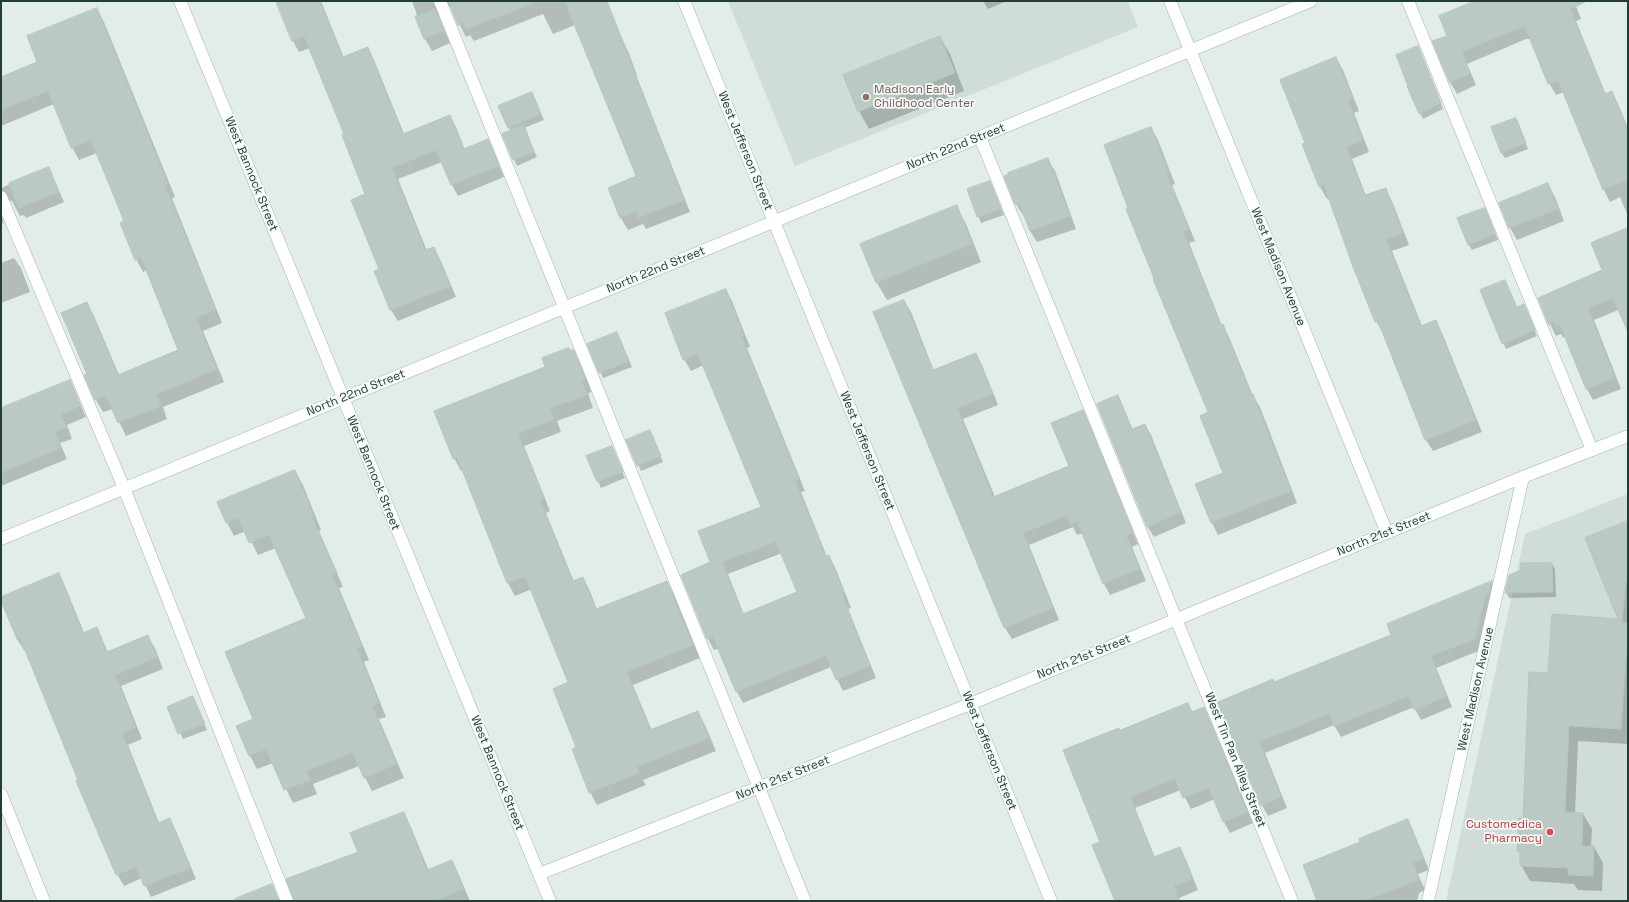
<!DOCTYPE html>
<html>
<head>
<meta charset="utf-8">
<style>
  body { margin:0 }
  #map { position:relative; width:1629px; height:902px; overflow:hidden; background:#e2ece8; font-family:"Space Grotesk",sans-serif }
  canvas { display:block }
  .frame { position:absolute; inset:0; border:2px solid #223c37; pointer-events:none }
</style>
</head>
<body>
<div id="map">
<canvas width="1629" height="902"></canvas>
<div class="frame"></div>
</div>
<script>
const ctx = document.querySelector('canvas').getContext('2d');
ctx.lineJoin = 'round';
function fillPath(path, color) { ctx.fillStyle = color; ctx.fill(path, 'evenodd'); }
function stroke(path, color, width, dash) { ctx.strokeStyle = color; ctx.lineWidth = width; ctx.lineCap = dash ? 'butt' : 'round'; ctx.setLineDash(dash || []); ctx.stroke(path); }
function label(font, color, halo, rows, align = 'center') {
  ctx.font = font + ' "Space Grotesk",sans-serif'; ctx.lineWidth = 3.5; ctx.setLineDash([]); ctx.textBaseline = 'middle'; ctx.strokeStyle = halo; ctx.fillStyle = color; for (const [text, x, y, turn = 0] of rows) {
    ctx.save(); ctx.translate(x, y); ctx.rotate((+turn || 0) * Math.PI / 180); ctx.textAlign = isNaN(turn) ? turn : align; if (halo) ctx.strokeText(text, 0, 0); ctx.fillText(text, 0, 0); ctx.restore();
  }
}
const built = new Path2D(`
  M 728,1 L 1128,1 L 1138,27 L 795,166 Z
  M 1628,494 L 1628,901 L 1446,901 L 1525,534 Z`);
const shadow = new Path2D(`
  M 279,1 L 321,1 L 344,58 L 367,48 L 374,60 L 404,134 L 449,116 L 456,127 L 465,150 L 488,141 L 494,152 L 504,177 L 458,196 L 452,185 L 442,162 L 398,179 L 427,251 L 434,248 L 440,259 L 456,297 L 398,321 L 391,310 L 380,270 L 367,194 L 345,135 L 310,48 L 299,52 L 293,41 L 279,5 Z
  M 412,1 L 604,1 L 628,51 L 637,75 L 636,75 L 690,212 L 646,229 L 643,224 L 628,230 L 621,218 L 609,188 L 638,177 L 575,25 L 553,34 L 543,14 L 474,41 L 470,35 L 466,37 L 451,7 L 445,6 L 441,9 L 439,17 L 450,43 L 432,51 L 425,39 L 415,16 L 417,15 Z
  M 983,1 L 1007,1 L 988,9 Z
  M 1480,1 L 1574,1 L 1581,19 L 1576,21 L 1606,95 L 1612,93 L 1618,104 L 1628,128 L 1628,216 L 1620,197 L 1610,202 L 1604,190 L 1564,92 L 1556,95 L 1549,83 L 1531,39 L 1526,39 L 1467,64 L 1476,85 L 1457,94 L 1450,82 L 1448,36 Z
  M 97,9 L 104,22 L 175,197 L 172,198 L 222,323 L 203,331 L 224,382 L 163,407 L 167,419 L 126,436 L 113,409 L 103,412 L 96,400 L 86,375 L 88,374 L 86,303 L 94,316 L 119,375 L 180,351 L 147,270 L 143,272 L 136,259 L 125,222 L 97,153 L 79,160 L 72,147 L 54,104 L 1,126 L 1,78 L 38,63 Z
  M 940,37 L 950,54 L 964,91 L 869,129 L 859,111 L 845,75 Z
  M 1418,48 L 1443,109 L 1423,119 L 1420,113 Z
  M 1336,58 L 1343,70 L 1359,111 L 1354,113 L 1369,152 L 1352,159 L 1366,196 L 1385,189 L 1392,201 L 1409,245 L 1392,251 L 1422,326 L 1435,321 L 1442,333 L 1482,432 L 1433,451 L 1426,440 L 1383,333 L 1376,321 L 1329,198 L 1327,199 L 1320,187 L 1303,145 L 1306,144 Z
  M 532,93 L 544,120 L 524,128 L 537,157 L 517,166 L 503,134 L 511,131 L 509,128 Z
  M 1516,119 L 1528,149 L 1505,158 L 1501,152 Z
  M 1151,128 L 1158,140 L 1175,184 L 1172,185 L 1195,241 L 1189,243 L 1222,326 L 1229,337 L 1253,396 L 1260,407 L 1297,503 L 1218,535 L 1212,523 L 1196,485 L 1224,474 L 1209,413 L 1156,279 L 1130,209 Z
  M 1048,160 L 1055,171 L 1076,229 L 1037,242 L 1030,231 L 1025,215 L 1023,215 L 1016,204 Z
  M 49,168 L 64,202 L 26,218 L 24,215 L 20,216 L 12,201 L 4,200 L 1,202 L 1,188 Z
  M 1548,185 L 1555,197 L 1564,221 L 1517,240 L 1510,228 L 1500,203 Z
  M 993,188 L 1004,215 L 981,223 L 968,190 Z
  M 956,207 L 966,224 L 981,262 L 887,300 L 877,283 Z
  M 1,214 L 4,223 L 1,224 Z
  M 1488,215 L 1498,240 L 1472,250 L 1469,245 Z
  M 1628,229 L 1628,306 L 1594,320 L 1621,389 L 1593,400 L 1587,389 L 1566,336 L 1563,338 L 1561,334 L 1556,336 L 1550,324 L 1603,271 Z
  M 14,258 L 21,268 L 30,292 L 1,303 L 1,263 Z
  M 725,290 L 732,301 L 750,347 L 747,348 L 805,491 L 801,492 L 827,557 L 828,556 L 835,567 L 851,608 L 848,609 L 876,678 L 843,691 L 831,667 L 743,703 L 737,692 L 719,648 L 714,650 L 708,639 L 682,575 L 711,563 L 763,508 L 704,365 L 691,371 L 684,359 ZM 782,553 L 798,593 L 744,615 L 728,574 Z
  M 1481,291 L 1517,308 L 1527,311 L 1537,336 L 1506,349 Z
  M 904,301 L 911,312 L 934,371 L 976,354 L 982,365 L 998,405 L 963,419 L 995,497 L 1070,467 L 1083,411 L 1089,423 L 1138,544 L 1132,547 L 1146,581 L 1110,595 L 1104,584 L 1083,533 L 1077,535 L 1073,527 L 1029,545 L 1059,620 L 1012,639 L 1005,628 L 875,313 Z
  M 617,333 L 632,367 L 603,378 L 588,344 Z
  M 569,349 L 571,352 L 573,351 L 580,363 L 592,392 L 588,393 L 593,408 L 557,421 L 561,432 L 524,446 L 550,511 L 546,513 L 574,582 L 583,578 L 590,591 L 597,610 L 667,582 L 674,595 L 700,658 L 633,685 L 652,731 L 698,712 L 705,725 L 716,751 L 643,780 L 646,785 L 597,805 L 590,792 L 578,748 L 570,683 L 532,589 L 515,596 L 508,583 L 463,470 L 461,471 L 454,458 L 547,367 Z
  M 70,382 L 86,417 L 67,425 L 72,439 L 60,443 L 67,459 L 1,486 L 1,410 Z
  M 1118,397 L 1133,430 L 1145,425 L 1151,435 L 1186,523 L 1154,537 L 1147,526 Z
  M 650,432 L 663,462 L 641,471 L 628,441 Z
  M 612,447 L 625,478 L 601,488 L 588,457 Z
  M 295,471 L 303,485 L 321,530 L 319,531 L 343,587 L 339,588 L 369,660 L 364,662 L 386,717 L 379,719 L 404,778 L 372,791 L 359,766 L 313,784 L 317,794 L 293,803 L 273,763 L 257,769 L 250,756 L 238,726 L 254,719 L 307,619 L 276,548 L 258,555 L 246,531 L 234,536 L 227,523 L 218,502 Z
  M 1628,527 L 1628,744 L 1578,741 L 1575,813 L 1583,814 L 1592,829 L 1591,847 L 1594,847 L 1603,863 L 1602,891 L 1578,890 L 1574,884 L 1530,881 L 1521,865 L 1521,855 L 1518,851 L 1549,674 L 1620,620 Z
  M 1552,564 L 1555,569 L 1556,597 L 1509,598 L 1506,592 L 1522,570 Z
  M 58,575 L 65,586 L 84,633 L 97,628 L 108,653 L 148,637 L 155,648 L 163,669 L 121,686 L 142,739 L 128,745 L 159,823 L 169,819 L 176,831 L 196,879 L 151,897 L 142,878 L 124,886 L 117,874 L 26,649 L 24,650 L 17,639 L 1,598 Z
  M 1492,583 L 1498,593 L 1481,650 L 1436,668 L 1452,707 L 1421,720 L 1414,707 L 1341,737 L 1334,725 L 1265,753 L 1287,808 L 1268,816 L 1262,805 L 1219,702 L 1274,683 L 1393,635 Z
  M 193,697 L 207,730 L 183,739 L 169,707 Z
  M 1188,704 L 1193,713 L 1204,708 L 1210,720 L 1253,823 L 1230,833 L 1224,822 L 1215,799 L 1191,809 L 1181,790 L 1135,808 L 1155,858 L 1179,849 L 1186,860 L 1198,890 L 1179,898 L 1180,901 L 1128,901 L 1101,843 L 1120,731 Z
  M 403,813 L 410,825 L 429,871 L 452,861 L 458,873 L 470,901 L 300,901 Z
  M 1407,820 L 1413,831 L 1429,870 L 1418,874 L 1425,890 L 1419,893 L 1417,901 L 1320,901 L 1361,842 Z`);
const building = new Path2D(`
  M 276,1 L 320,1 L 343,57 L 368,47 L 403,134 L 450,115 L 464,149 L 488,139 L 499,166 L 451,185 L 436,150 L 392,168 L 425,250 L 434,247 L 450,286 L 390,310 L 374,271 L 379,269 L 351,200 L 365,194 L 342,135 L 344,134 L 304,36 L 292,41 Z
  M 455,1 L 533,1 L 534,3 L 466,29 L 463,23 L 458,25 L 449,3 Z
  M 565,1 L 607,1 L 684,200 L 638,218 L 636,212 L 620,218 L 608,188 L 636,176 Z
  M 1475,1 L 1587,1 L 1570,9 L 1605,94 L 1612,91 L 1628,131 L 1628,180 L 1603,190 L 1558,80 L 1548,84 L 1525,27 L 1519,29 L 1519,28 L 1462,52 L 1470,74 L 1450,83 L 1432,41 L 1447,36 L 1439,16 Z
  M 97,8 L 168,184 L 165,185 L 216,310 L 196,318 L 217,369 L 156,394 L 161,406 L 118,423 L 106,396 L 95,400 L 84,375 L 87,374 L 61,313 L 87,302 L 118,375 L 178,350 L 141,257 L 135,260 L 120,223 L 124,221 L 91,140 L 71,148 L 48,91 L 1,110 L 1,77 L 37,62 L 27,36 Z
  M 435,9 L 444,31 L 424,39 L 415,17 Z
  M 940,36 L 955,73 L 858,112 L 843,75 Z
  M 1418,46 L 1441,103 L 1419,114 L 1407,86 L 1408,86 L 1396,55 Z
  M 1336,57 L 1353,99 L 1348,101 L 1363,140 L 1346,147 L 1365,195 L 1386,188 L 1403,233 L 1386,239 L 1421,326 L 1436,320 L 1476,420 L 1425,440 L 1378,321 L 1375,322 L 1352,264 L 1324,185 L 1319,187 L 1302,144 L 1305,143 L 1280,80 Z
  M 532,92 L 541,114 L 508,128 L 498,106 Z
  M 1516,118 L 1526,143 L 1501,153 L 1491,127 Z
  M 524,125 L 534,152 L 513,160 L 502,134 Z
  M 1151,127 L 1169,172 L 1166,173 L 1189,229 L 1183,231 L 1221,325 L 1223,324 L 1251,395 L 1253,394 L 1291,491 L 1211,523 L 1195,484 L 1223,473 L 1200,416 L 1208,412 L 1153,279 L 1154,278 L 1126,209 L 1128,208 L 1104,145 Z
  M 1048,158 L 1070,216 L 1030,231 L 1019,203 L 1015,204 L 1004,176 L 1008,175 L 1008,173 Z
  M 49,167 L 59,192 L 19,208 L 9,183 Z
  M 990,181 L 1001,209 L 977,217 L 967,189 Z
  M 1548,183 L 1558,209 L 1509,228 L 1499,203 Z
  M 957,205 L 972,244 L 876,283 L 860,244 Z
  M 1485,208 L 1495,234 L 1468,245 L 1457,218 Z
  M 1628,228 L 1628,332 L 1613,298 L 1588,308 L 1615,378 L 1586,389 L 1560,325 L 1556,327 L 1554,322 L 1549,325 L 1538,298 L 1602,270 L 1591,243 Z
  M 1505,280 L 1517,307 L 1524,304 L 1535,330 L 1502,344 L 1480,290 Z
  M 726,289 L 744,335 L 741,336 L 799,479 L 795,481 L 826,556 L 829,555 L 845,596 L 843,597 L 870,666 L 836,680 L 826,656 L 736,692 L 713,637 L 707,639 L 681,575 L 710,562 L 698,531 L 761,507 L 698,354 L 683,360 L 665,313 ZM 776,542 L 797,592 L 743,614 L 722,562 Z
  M 904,300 L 933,370 L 976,353 L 993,394 L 957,408 L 993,497 L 1069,466 L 1051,423 L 1083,410 L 1133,533 L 1126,535 L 1140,569 L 1103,584 L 1077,521 L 1070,524 L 1066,516 L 1023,533 L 1053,608 L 1004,628 L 873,312 Z
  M 617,332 L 629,361 L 599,373 L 587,344 Z
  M 569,348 L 570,351 L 573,349 L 585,379 L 581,380 L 587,395 L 550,408 L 554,419 L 518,433 L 544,498 L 540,500 L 573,581 L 583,577 L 596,609 L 667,581 L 693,645 L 627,672 L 650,730 L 698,711 L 709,738 L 637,767 L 639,773 L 589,793 L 572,749 L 576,747 L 553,689 L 568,682 L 525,576 L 507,583 L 457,457 L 453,459 L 434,411 L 545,367 L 542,358 Z
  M 70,380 L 81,406 L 61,414 L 67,428 L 55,432 L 61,448 L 1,473 L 1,408 Z
  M 1118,395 L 1132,429 L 1145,424 L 1181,512 L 1147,527 L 1097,404 Z
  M 650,430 L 661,456 L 637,466 L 626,440 Z
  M 612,446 L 623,472 L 597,482 L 586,456 Z
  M 295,470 L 314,516 L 312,517 L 337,573 L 332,575 L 362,646 L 357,648 L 379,703 L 372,706 L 397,764 L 364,778 L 352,752 L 306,771 L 310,780 L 284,790 L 266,749 L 249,756 L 236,726 L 253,719 L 225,652 L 306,618 L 269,535 L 249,543 L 239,518 L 226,523 L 217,502 Z
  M 1628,521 L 1628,581 L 1626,582 L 1622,622 L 1628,623 L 1628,630 L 1621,729 L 1569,726 L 1565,812 L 1583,813 L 1582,846 L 1594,846 L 1593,876 L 1568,875 L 1568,868 L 1520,866 L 1520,851 L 1517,851 L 1519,818 L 1523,818 L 1529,672 L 1548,673 L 1552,614 L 1618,619 L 1585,538 Z
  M 1521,563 L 1552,563 L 1553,592 L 1505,593 L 1509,575 L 1521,570 Z
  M 59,573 L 83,633 L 97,627 L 107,652 L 148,635 L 157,657 L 115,675 L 136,727 L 122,733 L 158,823 L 170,818 L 190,868 L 144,886 L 136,867 L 116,875 L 76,781 L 78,780 L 20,638 L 17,639 L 1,601 L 1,597 Z
  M 1492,581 L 1489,593 L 1486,593 L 1475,639 L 1431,656 L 1447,696 L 1414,710 L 1408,696 L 1334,726 L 1329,714 L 1259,742 L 1281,797 L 1261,806 L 1218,702 L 1273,679 L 1274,682 L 1391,635 L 1387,624 Z
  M 193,696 L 205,724 L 178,734 L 167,707 Z
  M 1188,703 L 1192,712 L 1204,707 L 1247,812 L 1223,822 L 1209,788 L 1183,798 L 1175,778 L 1130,797 L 1154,857 L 1180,847 L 1193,879 L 1174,886 L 1179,901 L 1115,901 L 1092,845 L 1100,842 L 1063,750 L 1119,728 L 1120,730 Z
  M 404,812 L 427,870 L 452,860 L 464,889 L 434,901 L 294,901 L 286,879 L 358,852 L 350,833 Z
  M 1408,819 L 1424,859 L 1413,863 L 1419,880 L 1364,901 L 1317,901 L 1303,865 L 1360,842 L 1359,839 Z
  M 272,884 L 279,901 L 235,901 L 235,899 Z`);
const service = new Path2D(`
  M 440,1 L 805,901
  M 1408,1 L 1592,450
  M 980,137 L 1176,619
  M 1,197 L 124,488 L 287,901`);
const minor = new Path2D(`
  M 180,1 L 550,901
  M 684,1 L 1051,901
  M 1170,1 L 1387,533
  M 1,539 L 1311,1
  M 1176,619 L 1292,901
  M 1,794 L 44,901
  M 539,874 L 970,704 L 1523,477 L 1628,436
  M 1428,901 L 1523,477`);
const markers = [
  [866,97,4,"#8d6e63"],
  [1550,832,4,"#e0444e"]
];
const educationNames = [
  ["Madison Early",874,90],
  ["Childhood Center",874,104]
];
const streetNames = [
  ["North 22nd Street",956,147,-22],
  ["West Jefferson Street",745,151,68],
  ["West Bannock Street",251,174,68],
  ["West Madison Avenue",1278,267,68],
  ["North 22nd Street",656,270,-22],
  ["North 22nd Street",356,393,-22],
  ["West Jefferson Street",867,451,68],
  ["West Bannock Street",373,473,68],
  ["North 21st Street",1384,534,-22],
  ["North 21st Street",1084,657,-22],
  ["West Madison Avenue",1476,689,-77],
  ["West Jefferson Street",989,751,68],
  ["West Tin Pan Alley Street",1235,760,68],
  ["West Bannock Street",497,773,68],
  ["North 21st Street",783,778,-22]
];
const healthNames = [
  ["Customedica",1542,825],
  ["Pharmacy",1542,839]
];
fillPath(built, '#d0dcd7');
fillPath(shadow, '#0003');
fillPath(building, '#bac9c4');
stroke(building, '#b5c5bf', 1);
stroke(service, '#a5b4af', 13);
stroke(minor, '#a5b4af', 13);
stroke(service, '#fff', 12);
stroke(minor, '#fff', 12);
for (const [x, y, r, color] of markers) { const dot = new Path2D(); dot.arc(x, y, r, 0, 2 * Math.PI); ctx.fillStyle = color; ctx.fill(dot); stroke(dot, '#f2f8f6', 1.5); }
label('12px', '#785e54', '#f2f8f6', educationNames, 'left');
label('12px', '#223c37', '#f2f8f6', streetNames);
label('12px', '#be3a42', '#f2f8f6', healthNames, 'right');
</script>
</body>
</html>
